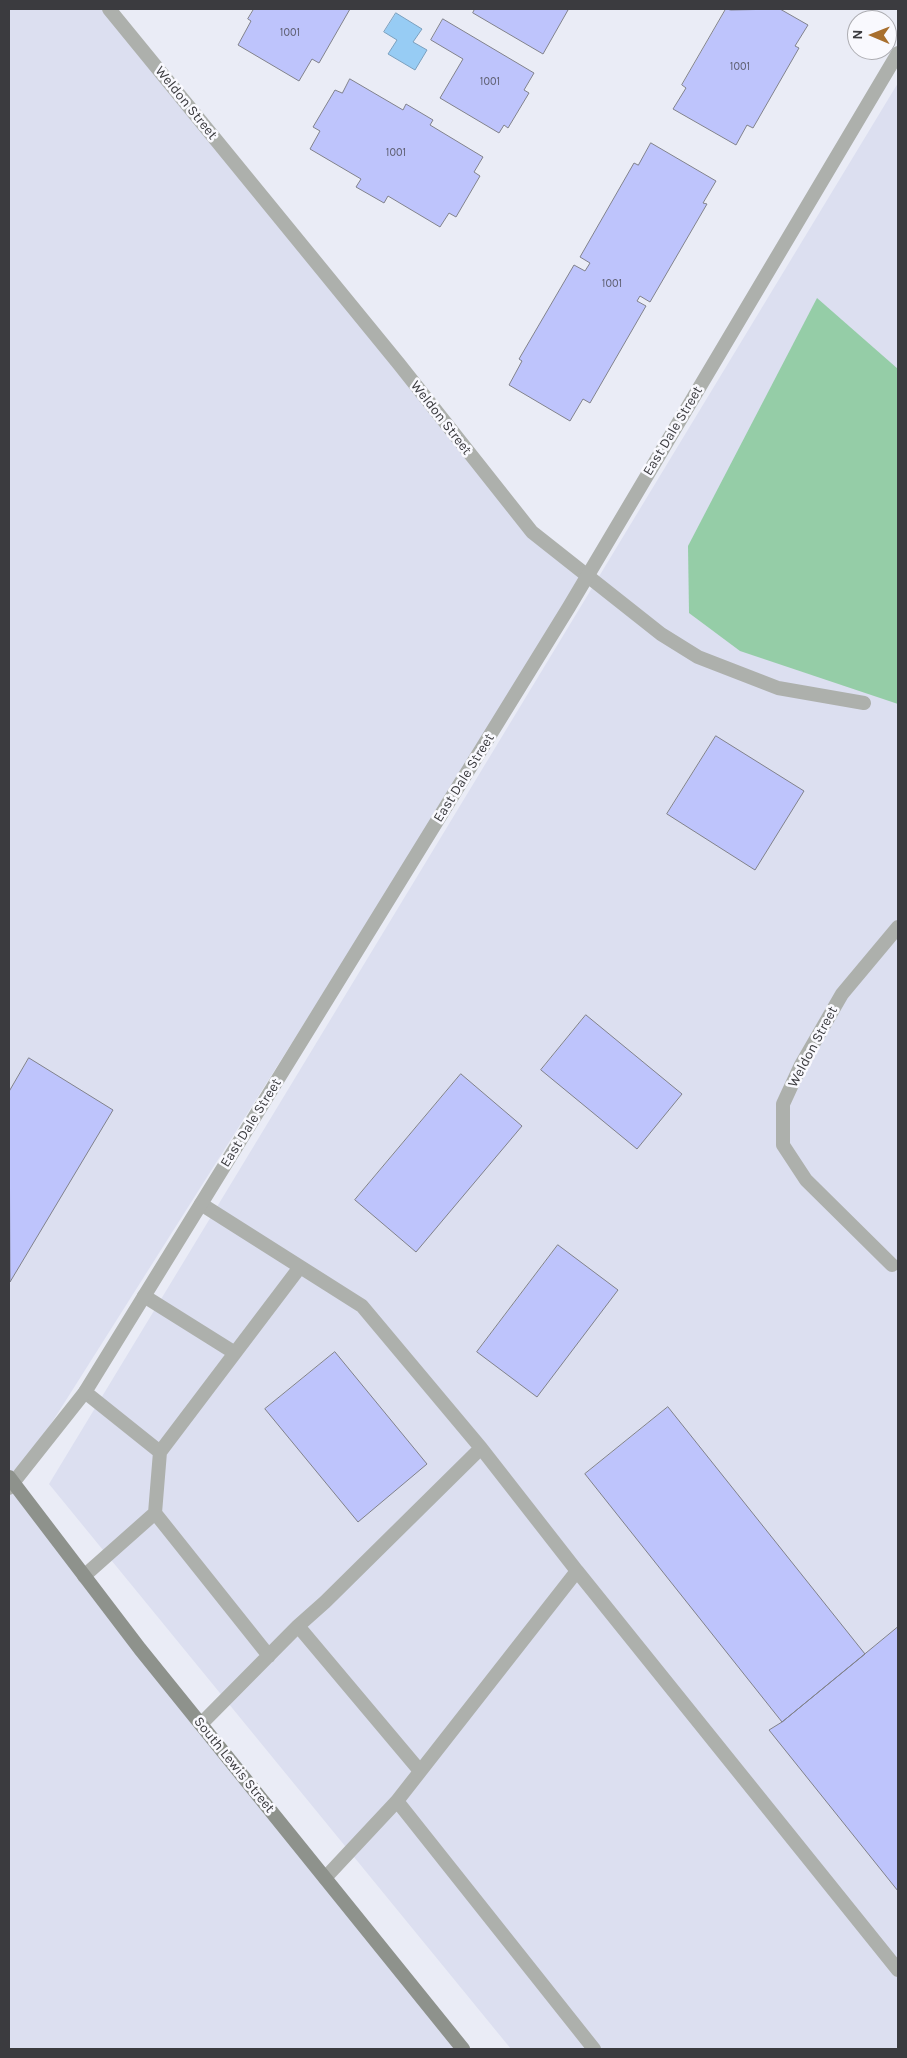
<!DOCTYPE html>
<html>
<head>
<meta charset="utf-8">
<style>
  body { margin:0 }
  #map { position:relative; width:907px; height:2058px; overflow:hidden; background:#eaecf6; font-family:Karla,sans-serif }
  canvas { display:block }
  .frame { position:absolute; inset:0; border:10px solid #3b3b3f; pointer-events:none }
  .north { position:absolute; left:847px; top:10px; width:50px; height:50px; box-sizing:border-box; background:#f9f9fe; border:1px solid #adadb2; border-radius:50%; rotate:271deg; font-size:14px; font-weight:700; line-height:20px; text-align:center; color:#3b3b3f }
  .north::after { content:''; display:block; margin:auto; width:18px; height:22px; background:#a86f2e; clip-path:polygon(50% 0,100% 100%,50% 72%,0 100%) }
</style>
</head>
<body>
<div id="map">
<canvas width="907" height="2058"></canvas>
<div class="frame"></div>
<div class="north">N</div>
</div>
<script>
const ctx = document.querySelector('canvas').getContext('2d');
ctx.lineJoin = 'round';
function fillPath(path, color) { ctx.fillStyle = color; ctx.fill(path, 'evenodd'); }
function stroke(path, color, width, dash) { ctx.strokeStyle = color; ctx.lineWidth = width; ctx.lineCap = dash ? 'butt' : 'round'; ctx.setLineDash(dash || []); ctx.stroke(path); }
function label(font, color, halo, rows, align = 'center') {
  ctx.font = font + ' Karla,sans-serif'; ctx.lineWidth = 5; ctx.setLineDash([]); ctx.textBaseline = 'middle'; ctx.strokeStyle = halo; ctx.fillStyle = color; for (const [text, x, y, turn = 0] of rows) {
    ctx.save(); ctx.translate(x, y); ctx.rotate((+turn || 0) * Math.PI / 180); ctx.textAlign = isNaN(turn) ? turn : align; if (halo) ctx.strokeText(text, 0, 0); ctx.fillText(text, 0, 0); ctx.restore();
  }
}
const built = new Path2D(`
  M 9,9 L 108,9 L 532,532 L 587,576 L 13,1484 L 468,2049 L 9,2049 Z
  M 898,83 L 898,2049 L 511,2049 L 49,1484 Z`);
const forest = new Path2D(`
  M 817,298 L 898,369 L 898,704 L 740,651 L 689,613 L 688,546 Z`);
const water = new Path2D(`
  M 396,13 L 422,29 L 413,42 L 427,50 L 415,70 L 388,54 L 397,40 L 384,32 Z`);
const building = new Path2D(`
  M 254,9 L 350,9 L 319,63 L 312,59 L 299,81 L 238,45 L 251,21 L 248,19 Z
  M 475,9 L 566,9 L 568,10 L 543,54 L 473,13 Z
  M 726,9 L 731,10 L 780,9 L 808,25 L 795,46 L 799,48 L 753,128 L 747,125 L 736,145 L 673,109 L 686,88 L 682,85 Z
  M 443,19 L 534,73 L 524,90 L 529,93 L 508,128 L 504,125 L 499,133 L 440,98 L 463,59 L 431,40 Z
  M 350,79 L 403,110 L 406,104 L 433,120 L 430,125 L 483,157 L 474,172 L 480,176 L 456,217 L 449,213 L 440,227 L 388,196 L 384,203 L 356,187 L 361,179 L 310,149 L 320,131 L 313,127 L 335,90 L 342,93 Z
  M 651,143 L 716,181 L 703,203 L 707,204 L 650,302 L 640,296 L 637,301 L 646,306 L 590,403 L 583,399 L 570,421 L 509,385 L 522,361 L 519,359 L 574,265 L 585,271 L 590,263 L 580,257 L 634,163 L 638,165 Z
  M 716,736 L 804,791 L 755,870 L 667,814 Z
  M 586,1015 L 682,1094 L 637,1149 L 541,1070 Z
  M 29,1058 L 113,1110 L 10,1282 L 9,1092 Z
  M 461,1074 L 522,1126 L 416,1252 L 355,1200 Z
  M 558,1245 L 618,1290 L 537,1397 L 477,1352 Z
  M 335,1352 L 427,1464 L 358,1522 L 265,1409 Z
  M 668,1407 L 865,1654 L 782,1722 L 585,1474 Z
  M 898,1627 L 898,1891 L 769,1730 L 782,1722 Z`);
const service = new Path2D(`
  M 201,1204 L 362,1306 L 481,1448 L 325,1602 L 298,1626 L 420,1771
  M 144,1296 L 235,1353
  M 85,1392 L 160,1452 L 300,1267
  M 481,1448 L 577,1571
  M 160,1452 L 155,1513 L 269,1656
  M 84,1576 L 155,1513
  M 201,1724 L 298,1626
  M 325,1878 L 397,1801
  M 594,2049 L 397,1801 L 577,1571 L 898,1970`);
const minor = new Path2D(`
  M 109,9 L 399,364 L 532,532 L 661,634 L 698,657 L 778,688 L 864,703
  M 892,1265 L 806,1180 L 783,1145 L 783,1104 L 801,1065 L 842,994 L 898,927`);
const tertiary = new Path2D(`
  M 9,1488 L 85,1392 L 569,607 L 898,53`);
const secondary = new Path2D(`
  M 9,1477 L 140,1649 L 463,2049`);
const numberNames = [
  ["1001",290,33],
  ["1001",740,67],
  ["1001",490,82],
  ["1001",396,153],
  ["1001",612,284]
];
const streetNames = [
  ["Weldon Street",186,103,51],
  ["Weldon Street",441,418,52],
  ["East Dale Street",673,431,-59],
  ["East Dale Street",464,778,-58],
  ["Weldon Street",813,1047,-62],
  ["East Dale Street",251,1123,-58],
  ["South Lewis Street",234,1765,51]
];
fillPath(built, '#dcdff0');
fillPath(forest, '#95cda7');
fillPath(water, '#97ccf4');
stroke(water, '#7ba0be', 1);
fillPath(building, '#bec4fc');
stroke(building, '#81828b', 1);
stroke(service, '#adb0ac', 14);
stroke(minor, '#adb0ac', 14);
stroke(tertiary, '#adb0ac', 14);
stroke(secondary, '#8e928c', 14);
label('11px', '#5c5d6e', null, numberNames);
label('14px', '#3b3b3f', '#f9f9fe', streetNames);
</script>
</body>
</html>
